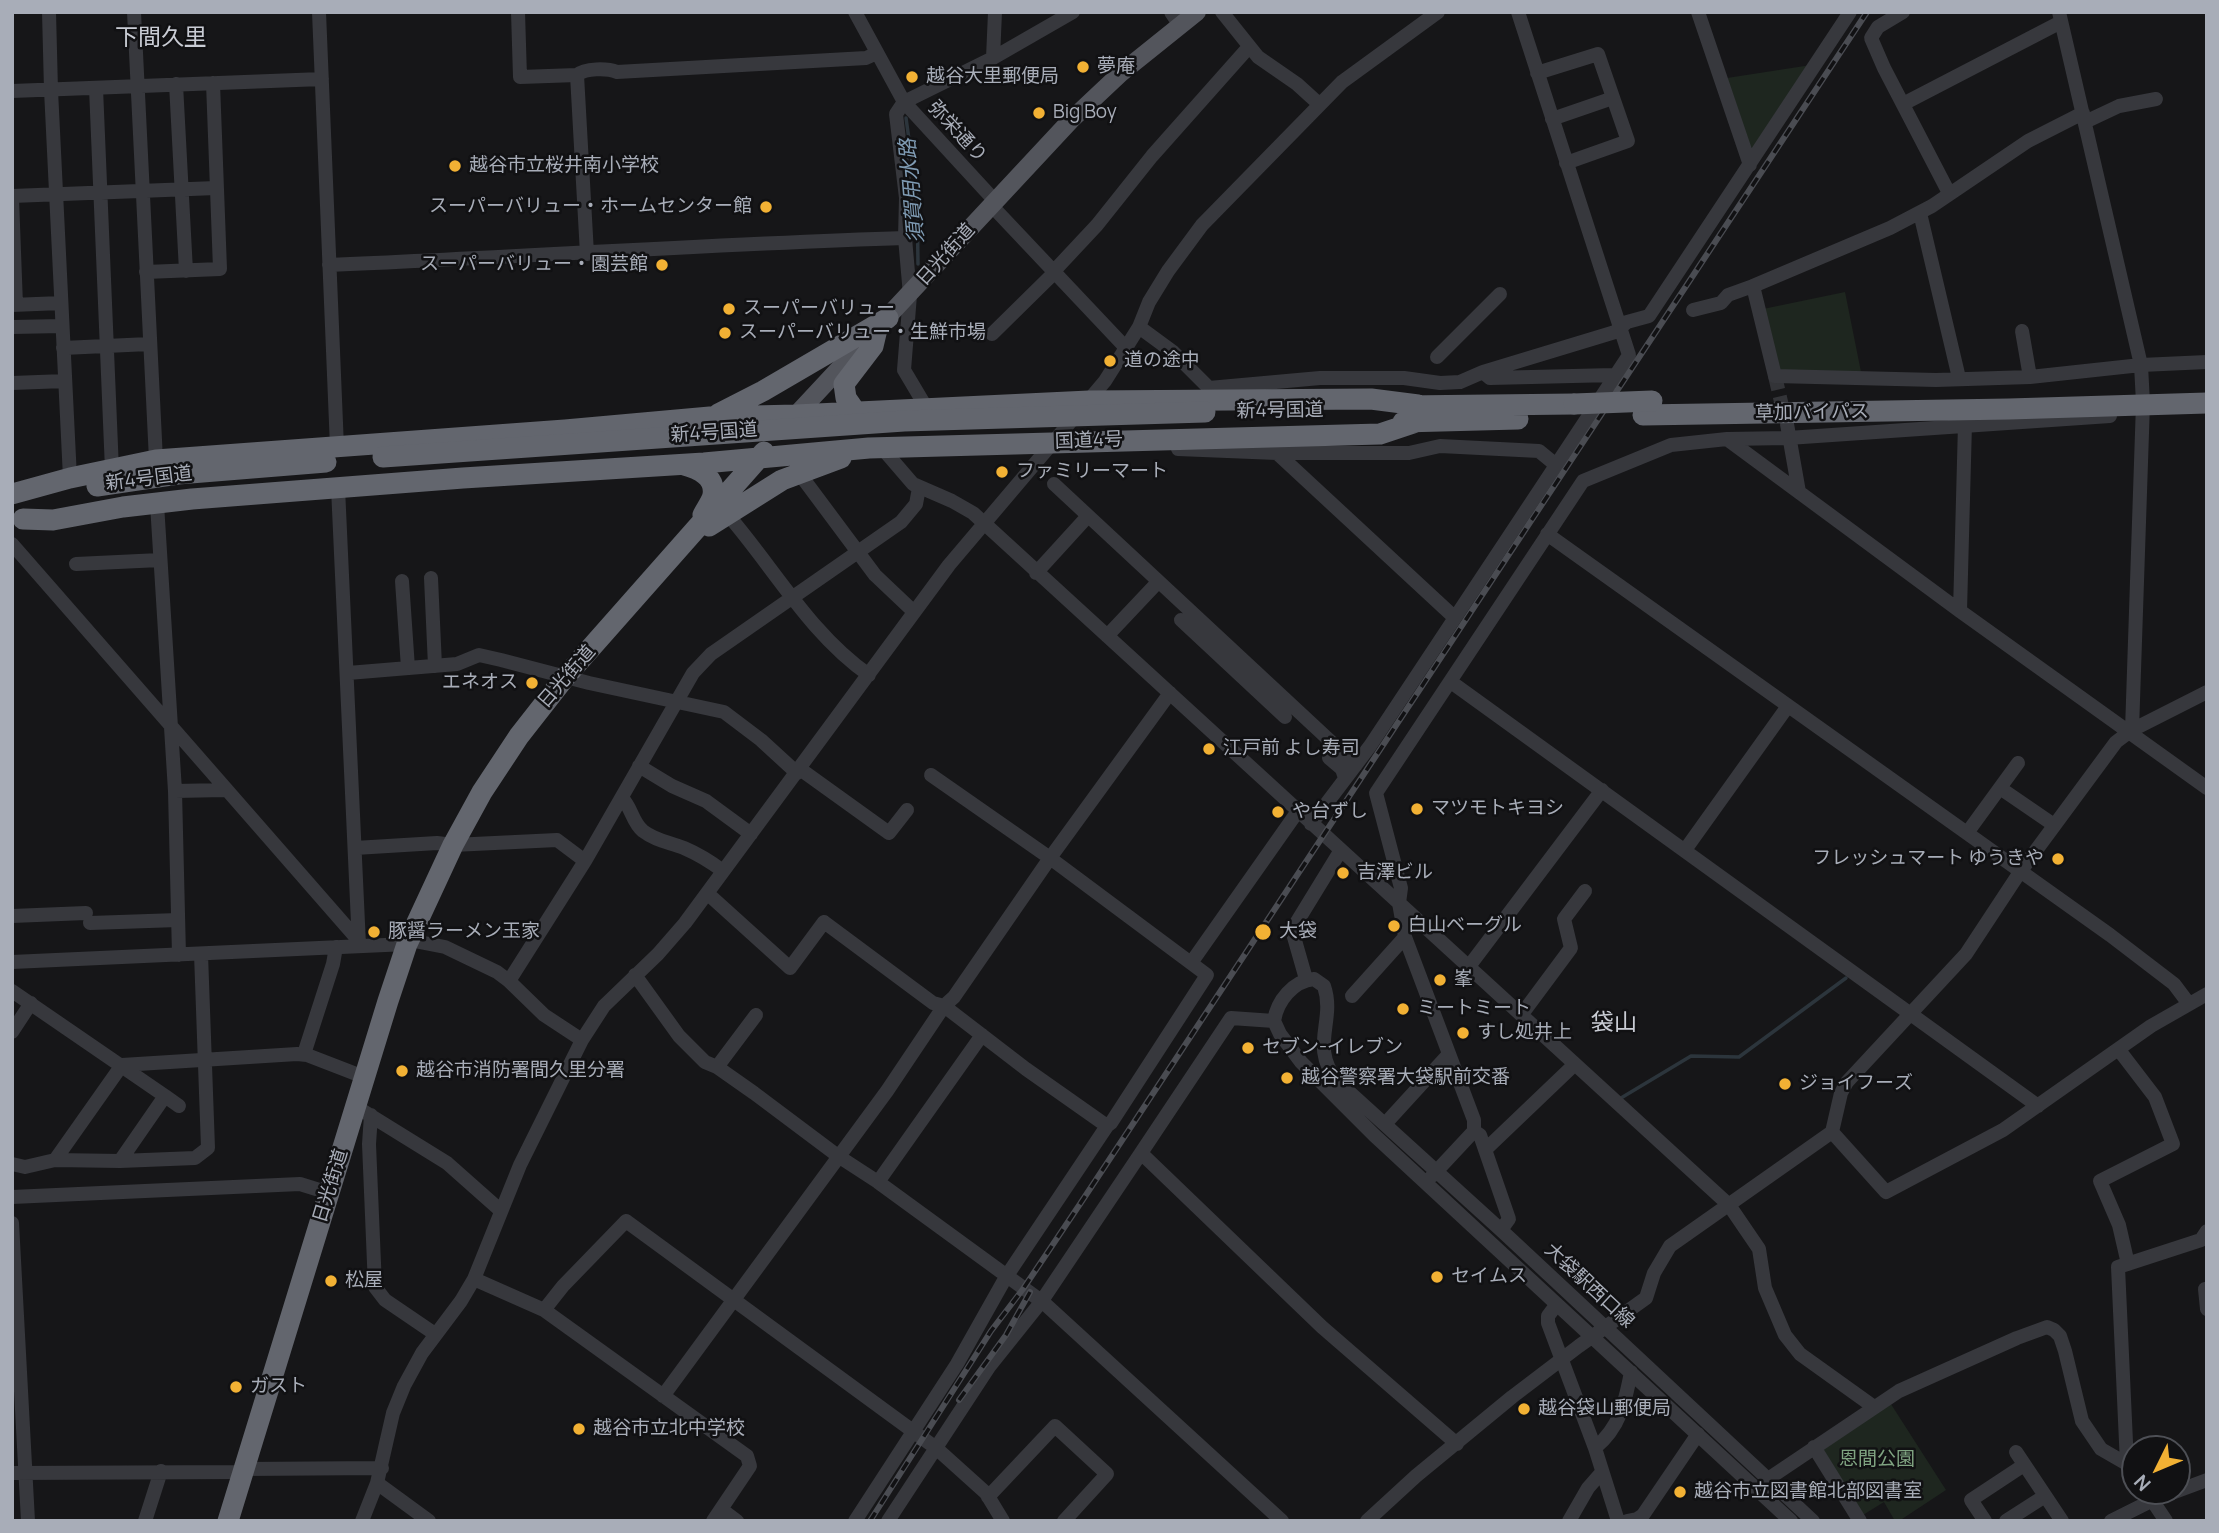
<!DOCTYPE html>
<html>
<head>
<meta charset="utf-8">
<style>
  body { margin:0 }
  #map { position:relative; width:2219px; height:1533px; overflow:hidden; background:#161618; font-family:Manrope,sans-serif }
  canvas { display:block }
  .frame { position:absolute; inset:0; border:14px solid #a8adb8; pointer-events:none }
  .north { position:absolute; left:2121px; top:1435px; width:70px; height:70px; box-sizing:border-box; background:#111113; border:2px solid #4d4f55; border-radius:50%; rotate:227deg; font-size:19px; font-weight:700; line-height:28px; text-align:center; color:#a8adb8 }
  .north::after { content:''; display:block; margin:auto; width:24px; height:32px; background:#f2b134; clip-path:polygon(50% 0,100% 100%,50% 72%,0 100%) }
</style>
</head>
<body>
<div id="map">
<canvas width="2219" height="1533"></canvas>
<div class="frame"></div>
<div class="north">N</div>
</div>
<script>
const ctx = document.querySelector('canvas').getContext('2d');
ctx.lineJoin = 'round';
function fillPath(path, color) { ctx.fillStyle = color; ctx.fill(path, 'evenodd'); }
function stroke(path, color, width, dash) { ctx.strokeStyle = color; ctx.lineWidth = width; ctx.lineCap = dash ? 'butt' : 'round'; ctx.setLineDash(dash || []); ctx.stroke(path); }
function label(font, color, halo, rows, align = 'center') {
  ctx.font = font + ' Manrope,"Noto Sans JP",sans-serif'; ctx.lineWidth = 5; ctx.setLineDash([]); ctx.textBaseline = 'middle'; ctx.strokeStyle = halo; ctx.fillStyle = color; for (const [text, x, y, turn = 0] of rows) {
    ctx.save(); ctx.translate(x, y); ctx.rotate((+turn || 0) * Math.PI / 180); ctx.textAlign = isNaN(turn) ? turn : align; if (halo) ctx.strokeText(text, 0, 0); ctx.fillText(text, 0, 0); ctx.restore();
  }
}
const green = new Path2D(`
  M 1811,65 L 1752,156 L 1727,78 Z
  M 1845,292 L 1861,372 L 1779,371 L 1763,309 Z
  M 1889,1401 L 1946,1490 L 1899,1521 L 1895,1521 L 1884,1502 L 1863,1515 L 1821,1454 L 1822,1443 Z`);
const stream = new Path2D(`
  M 906,118 L 917,197 L 918,264
  M 1621,1098 L 1691,1056 L 1739,1057 L 1846,978`);
const minorTunnel = new Path2D(`
  M 1775,376 L 1785,419`);
const minor = new Path2D(`
  M 49,12 L 51,90 L 70,478
  M 134,12 L 156,460
  M 319,12 L 337,447
  M 518,12 L 520,77 L 577,75 C 585,68 607,68 617,72 L 866,58 L 877,53
  M 855,12 L 904,102 L 995,201
  M 1171,12 L 1179,24
  M 1222,12 L 1258,57 L 1297,84 L 1319,104
  M 1698,12 L 1750,165
  M 1903,12 L 1878,27 L 1871,38 L 1884,68 L 1949,193
  M 2059,12 L 2141,365 L 2143,403 L 2132,730
  M 993,58 L 995,12
  M 1537,73 L 1598,54 L 1628,141 L 1566,163
  M 577,75 L 587,254
  M 176,84 L 186,271
  M 96,88 L 112,470
  M 12,91 L 322,79
  M 1903,104 L 2061,22
  M 2083,113 L 2028,141 L 1932,206 L 1890,228 L 1753,286 L 1775,376 L 1936,380 L 2030,377 L 2141,365 L 2207,362
  M 1552,119 L 1613,98
  M 2085,122 L 2119,106 L 2156,99
  M 12,196 L 216,188
  M 12,198 L 16,305
  M 991,205 L 1127,349
  M 1920,213 L 1959,378
  M 329,265 C 521,257 713,244 905,238
  M 1054,271 L 1097,225 L 1152,156 L 1248,48
  M 146,272 L 220,269 L 213,83
  M 12,305 L 61,303
  M 1693,310 L 1721,303 L 1728,295 L 1753,286
  M 12,327 L 62,326
  M 1139,327 L 1173,352 L 1209,388 L 1320,378 L 1404,378 L 1440,383 L 1460,382 L 1483,372 L 1615,332 L 1627,322 L 1649,316 L 1850,12
  M 2022,331 L 2030,377
  M 992,334 L 1055,272
  M 63,348 L 149,344
  M 1437,357 L 1500,294
  M 1484,373 L 1490,378 L 1614,375
  M 12,383 L 65,381
  M 926,407 L 904,370 L 910,295 L 905,238 L 906,198 L 896,114 L 904,102 L 993,58 L 1073,12
  M 1787,424 L 1799,492
  M 1727,439 L 1788,438 L 2110,416
  M 882,448 L 913,484 L 952,501 L 973,513 L 1399,903 L 1405,937 L 1474,1120 L 1474,1131 L 1432,1176
  M 1178,449 L 1277,453 L 1409,453 L 1440,446 L 1460,447 L 1539,451 L 1556,465
  M 1277,453 L 1454,617
  M 799,473 L 875,575 L 913,611
  M 1054,484 L 1356,765
  M 338,488 L 359,945
  M 157,504 L 175,791 L 179,955
  M 728,515 C 774,568 810,634 869,675
  M 1547,534 L 2110,935 L 2174,984 L 2189,1004
  M 12,544 L 359,941
  M 76,564 L 160,560
  M 1036,573 L 1088,516
  M 431,578 L 435,666
  M 402,581 L 408,668
  M 1960,611 L 1965,424
  M 1181,620 L 1285,717
  M 1107,636 L 1158,582
  M 348,673 L 457,664 L 479,655 L 501,660 L 589,683 L 724,712 L 761,740 L 797,773
  M 1451,682 L 2038,1106
  M 1329,758 L 1342,769 L 1345,778
  M 639,766 L 672,786 L 706,801 L 751,834
  M 800,769 L 889,833 L 907,810
  M 2000,788 L 2054,825
  M 175,791 L 225,790
  M 622,798 C 632,808 632,822 643,831 C 656,841 669,842 684,848 C 698,854 711,862 723,871
  M 1311,824 L 1370,746 L 1629,355 L 1518,12
  M 1967,833 L 2018,763
  M 355,848 L 437,843 L 453,845 L 557,840 L 585,861
  M 1685,850 L 1788,706
  M 707,893 L 790,968 L 824,922 L 933,1003 L 944,1006 L 1026,1069 L 1107,1126 L 1111,1123 L 1207,975 L 1050,858 L 931,775
  M 12,916 L 86,913
  M 90,923 L 178,920
  M 409,940 L 445,947 L 497,972 L 509,981 L 544,1015 L 582,1040
  M 12,962 L 407,944
  M 1191,963 L 1298,811
  M 1470,965 L 1602,790
  M 635,975 L 679,1036 L 705,1062 L 717,1067 L 754,1093 L 838,1156 L 878,1182 L 1044,1303 L 1282,1521
  M 1306,979 L 1292,930 L 1341,850
  M 509,981 L 585,861 L 693,673 L 711,654 L 901,522 L 916,504 L 919,488
  M 12,991 L 165,1096 L 120,1161
  M 1352,996 L 1405,937
  M 1522,1014 L 1571,948 L 1564,919 L 1585,891
  M 12,1032 L 31,1003
  M 2119,1050 L 2155,1097 L 2173,1144 L 2100,1181 L 2119,1225 L 2128,1264
  M 304,1054 L 333,964 L 336,947
  M 122,1065 L 297,1054 L 307,1055 L 364,1077
  M 717,1067 L 756,1015
  M 165,1096 L 179,1106
  M 363,1111 L 447,1163 L 500,1210
  M 371,1115 L 369,1144 L 375,1287 L 385,1300 L 435,1334
  M 1385,1124 L 1449,1054
  M 1474,1131 L 1480,1135 L 1509,1219 L 1501,1230
  M 1832,1132 L 1886,1192 L 2003,1130 L 2151,1026 L 2207,994
  M 1485,1150 L 1575,1064
  M 1141,1153 L 1231,1018 L 1274,1021
  M 55,1160 L 122,1065
  M 12,1164 L 25,1167 L 55,1160 L 120,1161 L 195,1158 L 208,1148 L 201,954
  M 878,1182 L 982,1035
  M 12,1197 L 300,1184 L 329,1193
  M 12,1223 L 28,1521
  M 474,1279 L 544,1310 L 747,1456 L 750,1466 L 713,1521
  M 2205,1289 L 2207,1309
  M 1557,1304 L 1548,1316 L 1548,1323 L 1595,1448 L 1618,1521
  M 544,1310 L 563,1286 L 626,1221 L 936,1448 L 986,1493 L 1003,1521
  M 663,1396 L 887,1091 L 944,1006 L 954,997 L 1050,858 L 1170,693
  M 1874,1407 L 1800,1354 L 1785,1335 L 1765,1288 L 1759,1249 L 1729,1205 L 1399,903 L 1401,888 L 1376,793 L 1583,481 L 1671,445 L 1727,439 L 1960,611 L 2207,788
  M 1814,1447 L 1860,1521
  M 1595,1448 C 1620,1427 1625,1403 1631,1372
  M 2016,1452 L 2062,1521
  M 2127,1464 L 2118,1267 L 2201,1240 L 2207,1231
  M 12,1473 L 242,1472 L 244,1469 L 382,1468
  M 1768,1479 L 1899,1391 L 2017,1338 L 2047,1327 L 2054,1330 L 2060,1336 L 2065,1351 L 2082,1421 L 2101,1449 L 2127,1464 L 2135,1475
  M 377,1483 L 429,1521
  M 2146,1491 L 2166,1521
  M 988,1497 L 1055,1426 L 1107,1474 L 1064,1521
  M 721,1509 L 737,1521
  M 145,1521 L 161,1471
  M 362,1521 L 377,1483 L 393,1413 L 404,1386 L 422,1353 L 461,1301 L 474,1279 L 520,1165 L 582,1040 L 604,1006 L 658,954 L 685,923 L 949,565 L 1105,381 L 1139,327 L 1149,302 L 1168,271 L 1202,225 L 1342,82 L 1438,12
  M 855,1521 L 957,1364 L 1006,1277 L 1107,1126
  M 888,1521 L 989,1367 L 1041,1302 L 1141,1153 L 1322,1327 L 1457,1444
  M 1367,1521 L 1416,1476 L 1512,1397 L 1579,1346 L 1646,1298 L 1654,1273 L 1670,1246 L 1832,1132 L 1841,1093 L 1847,1082 L 1966,954 L 2020,872 L 2116,742 L 2132,730 L 2207,692
  M 1569,1521 L 1588,1488 L 1602,1472
  M 1627,1521 L 1637,1519 L 1643,1515 L 1698,1434
  M 1791,1521 L 1374,1135 L 1301,1062 L 1280,1034 L 1274,1021 C 1277,1001 1293,981 1314,979 L 1324,986 C 1336,1021 1309,1046 1337,1081 L 1501,1230 L 1813,1521
  M 1985,1521 L 1971,1500 L 2024,1465
  M 2006,1521 L 2045,1496
  M 2111,1521 L 2153,1500 L 2207,1480`);
const major = new Path2D(`
  M 796,415 L 1071,120 L 1121,73 L 1197,12`);
const highway = new Path2D(`
  M 1405,406 L 1574,404
  M 855,411 L 846,398 L 844,384 L 873,346 L 877,329
  M 718,414 L 763,391 L 888,318
  M 1643,415 L 2009,409 L 2207,403
  M 1403,422 L 1518,419
  M 684,465 C 698,469 716,476 713,495 C 712,501 706,509 703,515
  M 97,486 L 178,474 L 326,462
  M 12,494 L 70,478 L 156,460 L 565,430 L 710,417 L 796,415 L 1089,401 L 1371,399 L 1418,405
  M 23,519 L 53,520 L 123,507 L 192,499 L 463,478 L 704,463 L 869,448 L 1380,434 L 1416,422
  M 709,526 L 782,480 L 841,458
  M 228,1521 L 388,1001 L 407,944 L 453,845 L 482,792 L 519,736 L 566,676 L 764,452`);
const rail = new Path2D(`
  M 959,1400 L 1006,1335 L 1030,1292
  M 870,1521 L 991,1331 L 1023,1289 L 1080,1204 L 1867,12`);
const highwayBridge = new Path2D(`
  M 1574,404 L 1652,401
  M 383,457 L 904,421 L 1205,412`);
const markers = [
  [1083,67,7,"#f2b134"],
  [912,77,7,"#f2b134"],
  [1039,113,7,"#f2b134"],
  [455,166,7,"#f2b134"],
  [766,207,7,"#f2b134"],
  [662,265,7,"#f2b134"],
  [729,309,7,"#f2b134"],
  [725,333,7,"#f2b134"],
  [1110,361,7,"#f2b134"],
  [1002,472,7,"#f2b134"],
  [532,683,7,"#f2b134"],
  [1209,749,7,"#f2b134"],
  [1417,809,7,"#f2b134"],
  [1278,812,7,"#f2b134"],
  [2058,859,7,"#f2b134"],
  [1343,873,7,"#f2b134"],
  [1394,926,7,"#f2b134"],
  [374,932,7,"#f2b134"],
  [1263,932,9,"#f2b134"],
  [1440,980,7,"#f2b134"],
  [1403,1009,7,"#f2b134"],
  [1463,1033,7,"#f2b134"],
  [1248,1048,7,"#f2b134"],
  [402,1071,7,"#f2b134"],
  [1287,1078,7,"#f2b134"],
  [1785,1084,7,"#f2b134"],
  [1437,1277,7,"#f2b134"],
  [331,1281,7,"#f2b134"],
  [236,1387,7,"#f2b134"],
  [1524,1409,7,"#f2b134"],
  [579,1429,7,"#f2b134"],
  [1680,1492,7,"#f2b134"]
];
const poiNames = [
  ["夢庵",1097,67],
  ["越谷大里郵便局",926,77],
  ["Big Boy",1053,113],
  ["越谷市立桜井南小学校",469,166],
  ["スーパーバリュー・ホームセンター館",752,207,"right"],
  ["スーパーバリュー・園芸館",648,265,"right"],
  ["スーパーバリュー",743,309],
  ["スーパーバリュー・生鮮市場",739,333],
  ["道の途中",1124,361],
  ["ファミリーマート",1016,472],
  ["エネオス",518,683,"right"],
  ["江戸前 よし寿司",1223,749],
  ["マツモトキヨシ",1431,809],
  ["や台ずし",1292,812],
  ["フレッシュマート ゆうきや",2044,859,"right"],
  ["吉澤ビル",1357,873],
  ["白山ベーグル",1408,926],
  ["豚醤ラーメン玉家",388,932],
  ["大袋",1279,932],
  ["峯",1454,980],
  ["ミートミート",1417,1009],
  ["すし処井上",1477,1033],
  ["セブン-イレブン",1262,1048],
  ["越谷市消防署間久里分署",416,1071],
  ["越谷警察署大袋駅前交番",1301,1078],
  ["ジョイフーズ",1799,1084],
  ["セイムス",1451,1277],
  ["松屋",345,1281],
  ["ガスト",250,1387],
  ["越谷袋山郵便局",1538,1409],
  ["越谷市立北中学校",593,1429],
  ["越谷市立図書館北部図書室",1694,1492]
];
const streetNames = [
  ["弥栄通り",957,132,47],
  ["日光街道",946,255,-48],
  ["新4号国道",1280,411,-1],
  ["草加バイパス",1812,413,-1],
  ["新4号国道",714,433,-4],
  ["国道4号",1089,441,-2],
  ["新4号国道",149,479,-7],
  ["日光街道",567,677,-49],
  ["日光街道",331,1186,-73],
  ["大袋駅西口線",1589,1286,43]
];
const parkNames = [
  ["恩間公園",1877,1460]
];
const waterNames = [
  ["須賀用水路",913,191,-95]
];
const quarterNames = [
  ["下間久里",161,39],
  ["袋山",1614,1024]
];
fillPath(green, '#1e261f');
stroke(stream, '#2c353c', 3.5);
stroke(minorTunnel, '#333438', 14, [14, 7]);
stroke(minor, '#37383d', 14);
stroke(major, '#53555c', 18);
stroke(highway, '#63666e', 21);
stroke(rail, '#4a4c52', 6);
stroke(rail, '#111113', 3.5, [10]);
stroke(highwayBridge, '#63666e', 21);
for (const [x, y, r, color] of markers) { const dot = new Path2D(); dot.arc(x, y, r, 0, 2 * Math.PI); ctx.fillStyle = color; ctx.fill(dot); stroke(dot, '#111113', 2.5); }
label('19px', '#a8adb8', '#111113', poiNames, 'left');
label('19px', '#a8adb8', '#111113', streetNames);
label('19px', '#7fa381', '#111113', parkNames);
label('italic 21px', '#7f9bb3', '#111113', waterNames);
label('23px', '#c9ccd4', '#111113', quarterNames);
</script>
</body>
</html>
